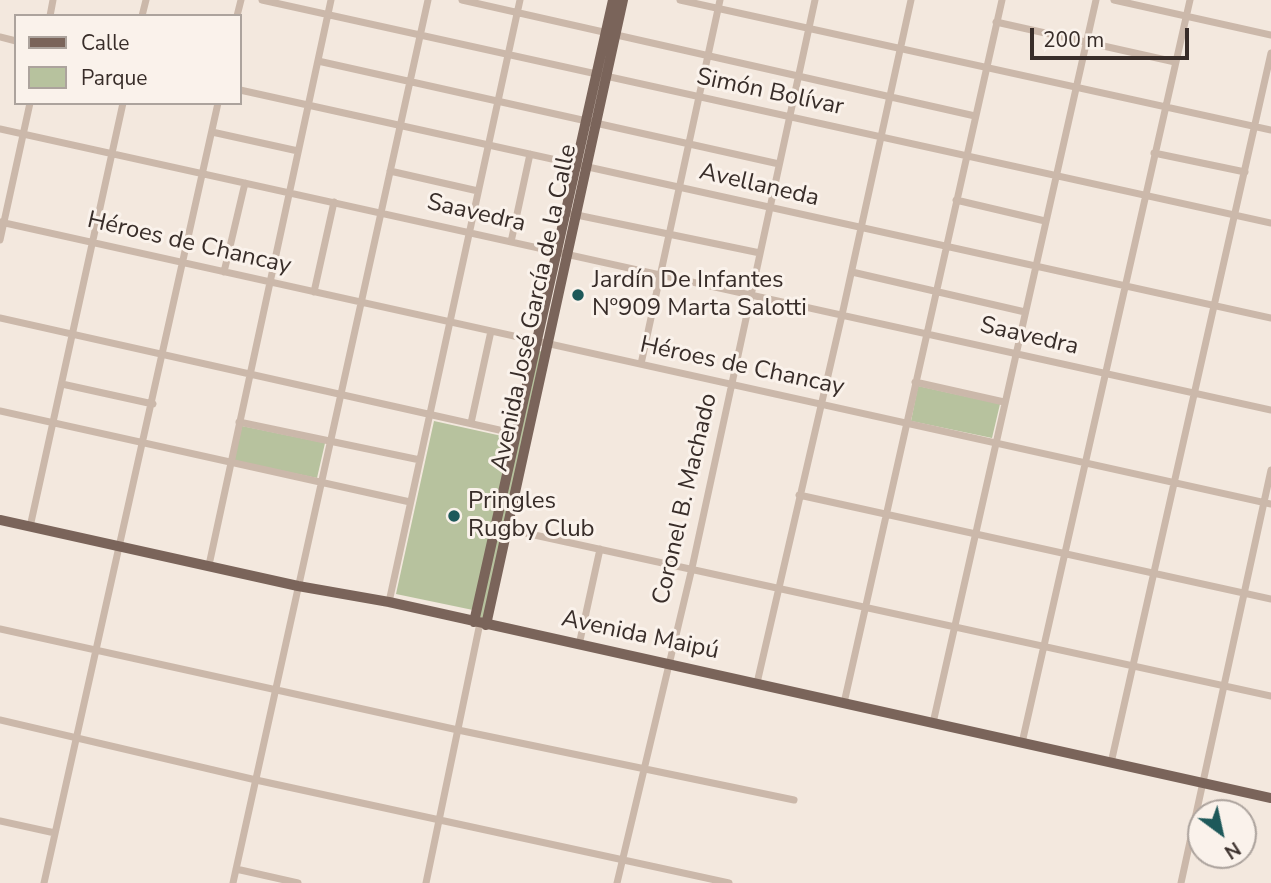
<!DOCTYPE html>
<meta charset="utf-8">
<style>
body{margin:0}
#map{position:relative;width:1271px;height:883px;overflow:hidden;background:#f3e8de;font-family:"Nunito Sans",sans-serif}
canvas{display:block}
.legend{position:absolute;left:14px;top:14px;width:228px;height:91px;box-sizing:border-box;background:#faf2eb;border:2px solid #aca39d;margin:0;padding:9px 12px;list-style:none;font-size:21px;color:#382d29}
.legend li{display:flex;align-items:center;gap:14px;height:35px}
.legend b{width:35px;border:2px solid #aca39d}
.north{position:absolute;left:1187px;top:799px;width:70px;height:70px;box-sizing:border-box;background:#faf2eb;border:2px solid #aca39d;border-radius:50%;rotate:147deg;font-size:19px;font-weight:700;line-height:28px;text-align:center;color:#382d29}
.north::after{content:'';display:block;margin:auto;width:24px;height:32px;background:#1e595a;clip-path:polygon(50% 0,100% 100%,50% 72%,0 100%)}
.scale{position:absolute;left:1030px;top:28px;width:159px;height:32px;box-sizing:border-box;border:4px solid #382d29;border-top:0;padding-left:9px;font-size:21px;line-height:24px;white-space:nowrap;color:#382d29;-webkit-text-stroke:5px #faf2eb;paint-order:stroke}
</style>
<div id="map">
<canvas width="1271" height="883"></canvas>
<ul class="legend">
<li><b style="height:9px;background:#7a645a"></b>Calle</li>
<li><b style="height:19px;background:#b7c29e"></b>Parque</li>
</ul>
<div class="north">N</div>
<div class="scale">200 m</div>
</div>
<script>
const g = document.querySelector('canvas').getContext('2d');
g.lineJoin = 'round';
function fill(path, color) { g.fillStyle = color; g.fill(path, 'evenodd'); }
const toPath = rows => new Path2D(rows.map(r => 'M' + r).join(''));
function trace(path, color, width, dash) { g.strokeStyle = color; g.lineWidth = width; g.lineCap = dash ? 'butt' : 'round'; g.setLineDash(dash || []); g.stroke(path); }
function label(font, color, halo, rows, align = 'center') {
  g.font = font + ' "Nunito Sans",sans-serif'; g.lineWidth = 6; g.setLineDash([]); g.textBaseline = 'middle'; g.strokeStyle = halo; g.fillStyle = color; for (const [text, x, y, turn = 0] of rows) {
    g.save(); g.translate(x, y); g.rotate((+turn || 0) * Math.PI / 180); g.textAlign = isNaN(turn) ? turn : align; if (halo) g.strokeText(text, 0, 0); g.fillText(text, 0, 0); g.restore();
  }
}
const green = toPath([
 [539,351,543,352,484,618,479,617],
 [918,386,1000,404,992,438,911,421],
 [434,421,511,438,473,610,396,594],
 [242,426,325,443,317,478,234,461]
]);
const minor = toPath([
 [262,0,1271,223],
 [462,0,975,116],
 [680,0,1271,130],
 [1114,0,1271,35],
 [50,16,53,0],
 [142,16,146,0],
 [237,16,241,0],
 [996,22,1175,62],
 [0,37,16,41],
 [318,61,779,164],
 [240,90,1271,318],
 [0,129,1271,410],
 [212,132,298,151],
 [1154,153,1245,172],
 [390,171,478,191],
 [956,200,1045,221],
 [572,214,760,253],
 [0,222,1271,504],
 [0,240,30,103],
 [511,242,530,154],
 [224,272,245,183],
 [852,272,1025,312],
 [314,292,334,202],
 [0,318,517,434],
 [641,364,720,0],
 [915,382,1004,402],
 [62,384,153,404],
 [0,411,410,502],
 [239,422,420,460],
 [471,423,491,331],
 [799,495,1271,599],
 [30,527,123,103],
 [507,529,1271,696],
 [209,565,331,0],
 [389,602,520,0],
 [0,629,458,730,794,800],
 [579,645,600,549],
 [757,683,842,315,911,0],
 [844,703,1002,0],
 [0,720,256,780,729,883],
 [933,723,1096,0],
 [1022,743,1190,0],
 [1111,763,1271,53],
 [0,821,55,833],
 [236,869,298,883],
 [44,883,218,103],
 [233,883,428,0],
 [426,883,480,623],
 [617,883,692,568,815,0],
 [1181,883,1271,470]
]);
const major = toPath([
 [0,520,298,586,389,602,1271,798],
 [474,622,613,0],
 [486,625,623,0]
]);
const markers = [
 [578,295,7,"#1e595a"],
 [454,516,7,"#1e595a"]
];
const streetNames = [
 ["Simón Bolívar",770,93,12],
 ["Avellaneda",759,186,13],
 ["Saavedra",476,214,13],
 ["Héroes de Chancay",189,244,13],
 ["Avenida José García de la Calle",535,308,-78],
 ["Saavedra",1029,337,13],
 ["Héroes de Chancay",742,367,12],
 ["Coronel B. Machado",686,499,-77],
 ["Avenida Maipú",640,636,12]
];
const poiNames = [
 ["Jardín De Infantes",592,281],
 ["Nº909 Marta Salotti",592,309],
 ["Pringles",468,502],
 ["Rugby Club",468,530]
];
fill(green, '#b7c29e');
trace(minor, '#cbb8aa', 7);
trace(major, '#7a645a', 10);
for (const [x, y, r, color] of markers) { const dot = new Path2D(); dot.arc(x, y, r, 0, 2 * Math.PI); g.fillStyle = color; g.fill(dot); trace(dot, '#faf2eb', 2.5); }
label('24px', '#382d29', '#faf2eb', streetNames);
label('24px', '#382d29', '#faf2eb', poiNames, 'left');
</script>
